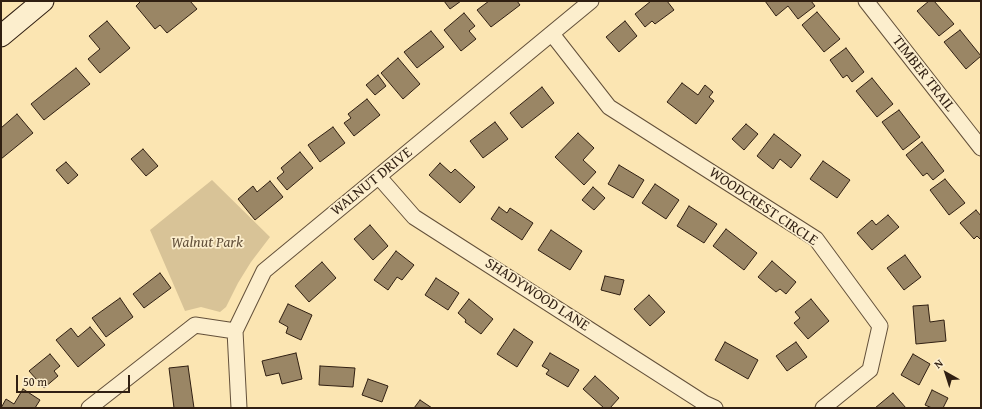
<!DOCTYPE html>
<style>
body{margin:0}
#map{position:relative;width:982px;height:409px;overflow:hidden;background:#fbe5b2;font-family:"Gentium Book Plus",serif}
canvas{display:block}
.frame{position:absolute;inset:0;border:2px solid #301f12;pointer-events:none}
.north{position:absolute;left:926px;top:353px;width:40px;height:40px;-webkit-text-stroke:3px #fceecd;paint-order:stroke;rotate:321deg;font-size:11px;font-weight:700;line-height:16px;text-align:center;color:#301f12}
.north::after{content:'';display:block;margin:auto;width:14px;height:18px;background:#301f12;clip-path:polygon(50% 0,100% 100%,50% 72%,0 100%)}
.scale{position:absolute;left:16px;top:375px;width:114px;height:18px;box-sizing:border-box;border:2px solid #301f12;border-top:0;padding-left:5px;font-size:12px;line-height:14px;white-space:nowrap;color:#301f12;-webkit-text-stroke:3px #fceecd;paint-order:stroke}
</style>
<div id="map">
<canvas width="982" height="409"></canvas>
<div class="frame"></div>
<div class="north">N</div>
<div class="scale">50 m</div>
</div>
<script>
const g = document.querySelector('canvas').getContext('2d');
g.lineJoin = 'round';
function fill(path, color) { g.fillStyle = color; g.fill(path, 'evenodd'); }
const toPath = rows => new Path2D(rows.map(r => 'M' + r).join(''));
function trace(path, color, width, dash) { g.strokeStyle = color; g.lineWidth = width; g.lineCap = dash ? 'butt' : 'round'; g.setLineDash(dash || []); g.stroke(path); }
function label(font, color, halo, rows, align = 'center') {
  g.font = font + ' "Gentium Book Plus",serif'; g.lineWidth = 3.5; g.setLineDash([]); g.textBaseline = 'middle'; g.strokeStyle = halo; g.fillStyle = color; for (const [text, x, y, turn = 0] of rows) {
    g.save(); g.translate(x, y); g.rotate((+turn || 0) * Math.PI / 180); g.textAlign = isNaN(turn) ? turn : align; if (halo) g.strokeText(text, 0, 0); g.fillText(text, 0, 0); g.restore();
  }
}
const green = toPath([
 [212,180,270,237,251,262,238,283,226,307,220,312,201,307,185,311,150,230]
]);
const building = toPath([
 [141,1,190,1,197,9,167,33,160,25,155,29,136,6,141,1],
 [444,1,461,1,450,9,444,1],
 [489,1,517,1,520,5,491,27,477,10,489,1],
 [651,1,667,1,674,10,655,24,652,21,645,27,635,14,651,1],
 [765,1,811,1,815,6,798,19,788,6,776,16,765,1],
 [929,1,934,1,954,24,939,36,917,11,929,1],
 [817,12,840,39,824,52,802,25,817,12],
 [464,13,475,26,469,31,476,39,461,51,444,30,464,13],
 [107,21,130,48,100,73,88,59,100,49,89,36,107,21],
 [625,21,637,36,619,52,606,37,625,21],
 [960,30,981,56,966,69,944,42,960,30],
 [431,31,444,47,417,68,404,52,431,31],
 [846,48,864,72,852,82,847,75,843,78,830,60,846,48],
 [398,58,420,84,403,99,381,73,398,58],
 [76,68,90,84,44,120,31,104,76,68],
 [378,75,386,86,375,95,366,85,378,75],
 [872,78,893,104,877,117,856,91,872,78],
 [682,83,698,95,705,85,713,92,709,97,714,101,696,124,667,102,682,83],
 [542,87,554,103,522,128,510,113,542,87],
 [367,99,380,115,354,136,344,123,351,118,348,114,367,99],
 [899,110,920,137,903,150,882,122,899,110],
 [17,114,33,133,1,159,1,128,17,114],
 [495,122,508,139,483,158,470,141,495,122],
 [746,124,758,134,744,150,732,139,746,124],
 [333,127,345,143,320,162,308,145,333,127],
 [578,133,594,148,583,160,596,172,584,185,555,157,578,133],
 [774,134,801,155,791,168,780,159,773,169,757,156,774,134],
 [922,142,944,171,933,180,927,173,923,176,906,155,922,142],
 [143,149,158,166,146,176,131,159,143,149],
 [300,152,313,168,287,190,277,178,284,172,281,168,300,152],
 [823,161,850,180,837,198,810,179,823,161],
 [66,162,78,175,68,184,56,170,66,162],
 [440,163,451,173,455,169,475,187,460,203,429,175,440,163],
 [619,165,644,180,633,198,608,184,619,165],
 [945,179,965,203,949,215,930,190,945,179],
 [270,181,283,197,255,220,238,199,253,186,257,192,270,181],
 [655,184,679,200,666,219,642,203,655,184],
 [593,187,605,198,594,210,582,200,593,187],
 [689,206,717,224,704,243,677,226,689,206],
 [499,207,507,213,510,208,533,223,522,240,491,219,499,207],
 [976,210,981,216,981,240,977,236,974,239,960,223,976,210],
 [888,215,899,227,872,250,857,233,872,220,876,225,888,215],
 [370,225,388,246,373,260,354,239,370,225],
 [726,229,757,253,744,270,713,246,726,229],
 [551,230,582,251,570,270,538,250,551,230],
 [396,251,414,265,402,280,397,277,388,290,374,280,396,251],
 [905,255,921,277,904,290,887,268,905,255],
 [772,261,796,282,786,294,780,289,776,292,758,277,772,261],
 [322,262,336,278,309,302,295,286,322,262],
 [160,273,171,288,144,308,133,294,160,273],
 [605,276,624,280,620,295,601,290,605,276],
 [436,278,459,293,448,310,425,295,436,278],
 [649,295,665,312,650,326,634,309,649,295],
 [120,298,133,317,106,337,92,318,120,298],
 [469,299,493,319,481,334,465,322,466,320,458,313,469,299],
 [811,299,829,321,808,339,794,323,800,318,795,312,811,299],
 [288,304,312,315,301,340,286,333,288,327,279,322,288,304],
 [928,305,930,322,944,320,946,341,916,344,913,306,928,305],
 [90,327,105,345,78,367,56,340,71,328,78,337,90,327],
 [514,329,533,342,517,367,497,354,514,329],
 [725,342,758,360,748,379,715,360,725,342],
 [796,342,807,357,787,371,776,356,796,342],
 [296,353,302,379,282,384,279,373,266,376,262,361,296,353],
 [550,353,579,370,568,387,546,374,549,370,542,366,550,353],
 [50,354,60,366,54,371,58,376,44,388,29,371,50,354],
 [913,354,930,364,919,385,901,375,913,354],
 [188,366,194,408,174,408,169,368,188,366],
 [320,366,355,368,353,387,319,385,320,366],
 [595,376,619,398,610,408,604,408,583,389,595,376],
 [368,379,388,386,382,402,362,395,368,379],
 [23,389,40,400,35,408,1,408,6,399,14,404,23,389],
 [932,390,948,398,943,408,932,408,925,405,932,390],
 [893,393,906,408,875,408,893,393],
 [420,400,432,408,414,408,420,400]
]);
const street = toPath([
 [866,1,981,148],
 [552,34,609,107,816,239,880,326,870,370,823,408],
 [379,177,414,217,704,403,715,408],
 [89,408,195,325,235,331],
 [239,408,235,331,264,271,591,1]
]);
const secondary = toPath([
 [1,36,43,1]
]);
const streetNames = [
 ["TIMBER TRAIL",923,74,52],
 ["WALNUT DRIVE",372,182,-39],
 ["WOODCREST CIRCLE",763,207,34],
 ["SHADYWOOD LANE",537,295,33]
];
const parkNames = [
 ["Walnut Park",207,243]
];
fill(green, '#d8c397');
fill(building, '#9a8665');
trace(building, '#301f12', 1);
trace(street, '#63503a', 17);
trace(secondary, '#301f12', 23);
trace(street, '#fceecd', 15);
trace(secondary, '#fceecd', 21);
label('15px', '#301f12', '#fceecd', streetNames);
label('italic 15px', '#62503a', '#fceecd', parkNames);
</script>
